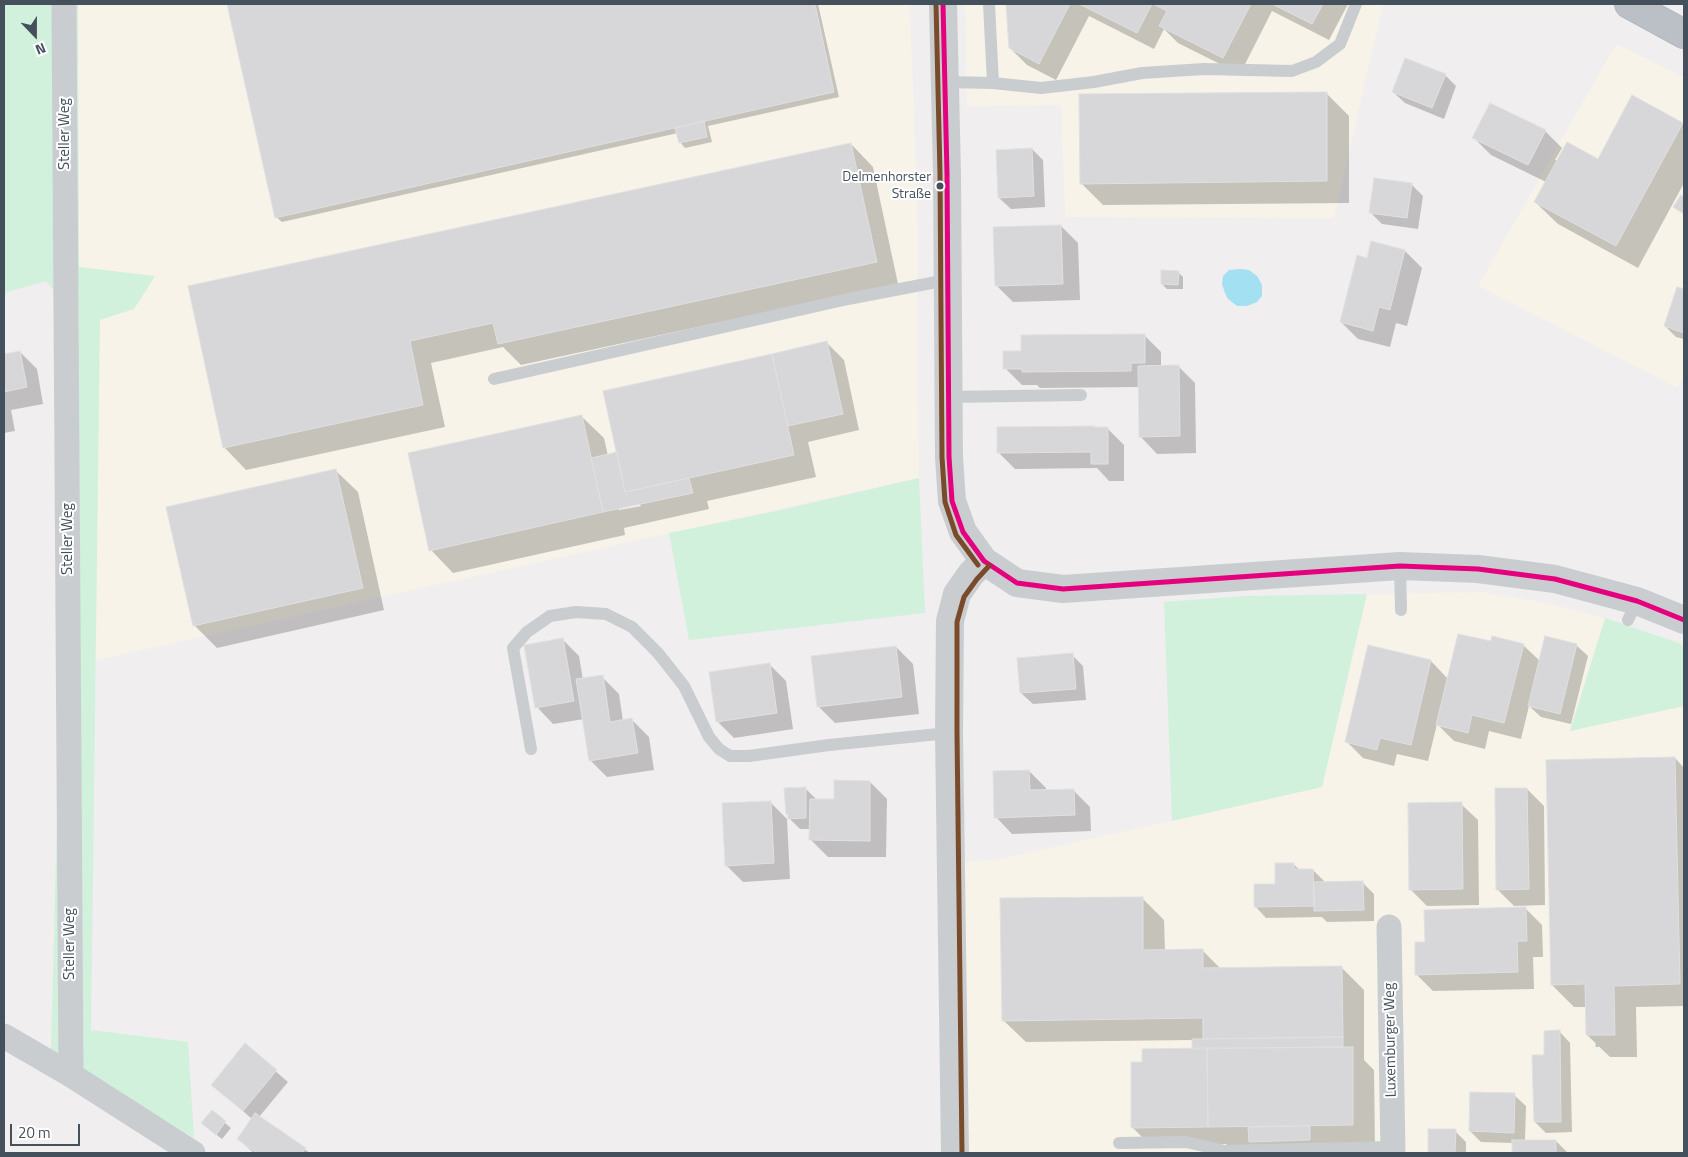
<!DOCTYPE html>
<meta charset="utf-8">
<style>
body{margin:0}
#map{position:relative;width:1688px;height:1157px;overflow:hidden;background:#f0eeee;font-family:"Titillium Web",sans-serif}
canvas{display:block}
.frame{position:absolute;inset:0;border:5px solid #44515d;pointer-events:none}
.north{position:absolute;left:10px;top:10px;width:50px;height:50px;-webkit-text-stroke:4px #fff;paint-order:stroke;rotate:158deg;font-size:14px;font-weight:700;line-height:20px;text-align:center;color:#44515d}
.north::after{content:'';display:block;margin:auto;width:18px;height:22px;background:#44515d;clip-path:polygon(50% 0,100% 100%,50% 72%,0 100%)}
.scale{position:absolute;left:10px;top:1124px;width:70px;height:22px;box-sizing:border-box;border:2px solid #44515d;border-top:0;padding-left:6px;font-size:15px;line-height:18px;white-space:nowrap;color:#44515d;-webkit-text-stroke:4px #fff;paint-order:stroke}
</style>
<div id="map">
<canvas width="1688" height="1157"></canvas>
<div class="frame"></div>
<div class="north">N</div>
<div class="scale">20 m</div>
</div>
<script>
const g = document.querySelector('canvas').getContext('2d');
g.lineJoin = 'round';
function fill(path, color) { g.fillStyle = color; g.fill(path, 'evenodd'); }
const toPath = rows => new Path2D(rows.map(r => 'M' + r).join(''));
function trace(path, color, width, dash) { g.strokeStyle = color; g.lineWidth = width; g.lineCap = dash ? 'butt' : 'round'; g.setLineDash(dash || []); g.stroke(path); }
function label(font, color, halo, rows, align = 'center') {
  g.font = font + ' "Titillium Web",sans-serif'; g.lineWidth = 4; g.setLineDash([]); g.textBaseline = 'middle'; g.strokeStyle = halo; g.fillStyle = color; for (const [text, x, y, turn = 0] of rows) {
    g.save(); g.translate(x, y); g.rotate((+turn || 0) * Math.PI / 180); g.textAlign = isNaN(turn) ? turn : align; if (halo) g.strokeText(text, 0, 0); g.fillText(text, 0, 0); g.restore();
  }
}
const commercial = toPath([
 [78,4,910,4,917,197,919,478,79,664],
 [965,4,1383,4,1334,218,1065,217,1061,105,967,106],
 [1616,44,1684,77,1684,377,1678,388,1478,286],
 [1482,592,1547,603,1605,618,1570,731,1684,706,1684,1153,967,1153,963,862,1000,859,1322,787,1367,594]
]);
const green = toPath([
 [4,4,78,4,79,267,155,276,134,309,100,320,91,1030,188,1042,194,1138,51,1053,70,308,46,281,4,293],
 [919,478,925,613,689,640,669,533,772,512],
 [1367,594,1322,787,1172,821,1164,602,1245,596],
 [1605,618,1676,642,1684,646,1684,706,1570,731]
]);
const water = toPath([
 [1240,269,1249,270,1257,276,1262,285,1262,296,1257,302,1247,306,1237,306,1228,299,1225,293,1222,284,1223,276,1229,270]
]);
const shadow = toPath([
 [228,4,818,4,839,97,708,126,712,142,685,148,680,142,678,133,282,222,276,217],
 [1007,4,1348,4,1329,40,1272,11,1240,74,1178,43,1164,29,1154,49,1089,16,1056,80,1027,65,1010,48],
 [1445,75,1456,86,1444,119,1405,103,1393,92],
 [1326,93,1349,116,1349,203,1103,205,1081,183],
 [1682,124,1684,126,1684,183,1638,268,1558,224,1535,202,1546,182,1491,155,1474,138,1545,131,1562,148,1555,160,1598,161],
 [851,144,873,167,898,284,521,365,503,347,431,363,445,427,246,470,224,447,190,287],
 [1032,149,1043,160,1045,207,1011,209,999,198],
 [1411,184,1423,196,1418,229,1382,224,1371,213],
 [1061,226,1078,243,1080,300,1013,302,996,285],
 [1405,251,1422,268,1407,326,1396,323,1390,347,1358,339,1341,322,1368,259],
 [1178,272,1183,277,1183,289,1167,289,1162,284],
 [1677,289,1684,291,1684,339,1676,337,1665,326],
 [1144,335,1161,352,1161,367,1178,366,1195,383,1196,453,1157,454,1141,437,1139,387,1040,388,1037,385,1022,385,1005,368,1023,352],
 [827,343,844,360,859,430,808,442,816,477,707,501,709,509,624,528,625,535,453,573,431,550,581,416,604,438,608,456,618,453,605,392],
 [639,503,641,506,619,510,619,508],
 [20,352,37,369,43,404,11,410,15,431,4,433,4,355],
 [1093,427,1095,429,1107,428,1124,445,1124,481,1109,481,1097,468,1015,469,998,452],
 [335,470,358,492,384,610,217,648,194,625],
 [562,639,579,656,583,680,602,677,619,694,623,721,632,720,649,737,654,770,607,777,590,760,584,719,553,724,537,707],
 [1492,643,1523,645,1540,661,1576,645,1588,656,1571,724,1541,717,1529,706,1521,739,1489,731,1485,749,1454,741,1437,724,1428,761,1397,754,1394,766,1363,758,1346,741,1369,647,1431,661,1448,679],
 [896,647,913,664,919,714,835,723,818,706],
 [1072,655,1083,666,1086,700,1033,704,1021,693],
 [769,664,786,681,793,729,734,738,717,721],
 [1675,758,1684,768,1684,1006,1636,1007,1637,1057,1610,1057,1587,1035,1587,1007,1574,1007,1552,985],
 [1029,771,1046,788,1046,791,1073,790,1090,807,1091,831,1012,834,996,817],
 [870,782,887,799,886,857,828,857,811,840,811,829,800,829,789,818,787,813,805,788,816,799,835,800],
 [1527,789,1544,806,1545,905,1514,906,1497,889],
 [770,802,787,819,790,879,743,882,726,865],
 [1461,804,1478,820,1479,905,1427,906,1410,889],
 [1293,864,1300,870,1313,870,1324,881,1324,883,1363,883,1374,894,1374,921,1327,922,1322,917,1266,918,1255,906,1276,885],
 [1142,898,1164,920,1165,951,1202,950,1221,969,1342,968,1364,990,1364,1060,1374,1070,1375,1147,1231,1149,1226,1144,1149,1144,1133,1128,1143,1063,1195,1050,1193,1040,1026,1042,1003,1020],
 [1525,908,1542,925,1543,957,1533,957,1534,989,1433,991,1416,974,1426,943],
 [1559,1031,1570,1043,1572,1132,1546,1133,1535,1122,1545,1056],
 [245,1045,288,1082,259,1117,310,1153,254,1153,238,1139,252,1119,213,1085],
 [1514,1095,1526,1106,1525,1141,1556,1141,1568,1153,1513,1153,1513,1143,1481,1142,1470,1131],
 [212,1112,231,1128,222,1139,208,1128],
 [1430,1130,1455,1131,1466,1142,1466,1153,1430,1153]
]);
const building = toPath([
 [227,4,815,4,834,92,275,218,227,4],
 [1006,4,1070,4,1039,64,1009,48,1006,4],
 [1079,4,1152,4,1137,33,1079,4],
 [1153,4,1251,4,1223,58,1159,26,1167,11,1153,4],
 [1272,4,1323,4,1312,24,1272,4],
 [1405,58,1446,74,1432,108,1392,92,1405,58],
 [1327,92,1327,181,1080,184,1079,94,1327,92],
 [1632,95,1683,123,1616,246,1534,202,1567,142,1598,159,1632,95],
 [1490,103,1546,130,1528,165,1472,138,1490,103],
 [704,121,707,137,679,143,675,128,704,121],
 [851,143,877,262,498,344,493,323,410,341,423,405,223,448,188,286,851,143],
 [1032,148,1034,196,998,198,996,150,1032,148],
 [1374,178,1412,183,1407,218,1369,213,1374,178],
 [1681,195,1684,197,1684,214,1673,207,1681,195],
 [1061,225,1063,284,995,286,993,227,1061,225],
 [1371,241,1405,250,1390,310,1379,307,1373,331,1340,322,1357,255,1367,258,1371,241],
 [1161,270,1179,271,1178,285,1161,284,1161,270],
 [1677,287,1684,289,1684,333,1664,326,1677,287],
 [1145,334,1145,363,1131,363,1131,371,1022,372,1022,369,1003,369,1003,351,1021,351,1021,335,1145,334],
 [827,341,843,414,788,426,772,354,827,341],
 [20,351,27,387,4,392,4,354,20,351],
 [772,354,794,455,625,492,603,391,772,354],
 [1179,365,1180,436,1139,437,1138,366,1179,365],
 [582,415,603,512,429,551,408,453,582,415],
 [1094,426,1093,427,1108,427,1108,464,1091,464,1091,452,997,453,997,427,1094,426],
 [617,452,625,492,689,478,693,493,603,512,591,458,617,452],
 [336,469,363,588,193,626,166,507,336,469],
 [1458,634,1491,641,1492,636,1524,644,1504,723,1472,715,1468,733,1436,725,1458,634],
 [1545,636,1577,644,1560,714,1528,706,1545,636],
 [563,638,574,701,535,708,524,645,563,638],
 [1368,645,1431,660,1411,745,1380,738,1377,750,1345,742,1368,645],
 [896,646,902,697,817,707,811,656,896,646],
 [1073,653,1076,689,1020,693,1017,658,1073,653],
 [770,663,777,713,716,722,709,672,770,663],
 [603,675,610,722,632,718,638,753,589,761,576,679,603,675],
 [1675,757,1680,984,1614,986,1615,1035,1586,1035,1585,984,1551,985,1546,760,1675,757],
 [1029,770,1030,790,1074,789,1075,815,994,818,993,771,1029,770],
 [834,780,870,781,870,841,809,840,810,799,834,799,834,780],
 [806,787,806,818,788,819,788,814,786,814,784,788,806,787],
 [1495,788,1527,788,1529,889,1496,890,1495,788],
 [771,801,774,863,725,866,722,803,771,801],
 [1462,802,1463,889,1409,890,1408,803,1462,802],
 [1275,863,1294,863,1294,869,1313,869,1314,906,1254,907,1254,884,1275,884,1275,863],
 [1363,881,1364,910,1314,911,1314,882,1363,881],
 [1143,897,1143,950,1203,949,1203,968,1342,966,1343,1037,1203,1039,1203,1018,1002,1021,1000,898,1143,897],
 [1526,907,1527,941,1517,941,1518,972,1415,975,1415,942,1425,942,1424,910,1526,907],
 [1560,1030,1561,1122,1534,1122,1532,1055,1544,1055,1544,1031,1560,1030],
 [1343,1037,1343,1047,1192,1049,1192,1039,1343,1037],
 [245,1043,277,1070,243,1111,211,1085,245,1043],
 [1353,1047,1353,1125,1208,1127,1207,1048,1353,1047],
 [1207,1048,1208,1127,1131,1128,1131,1062,1142,1062,1142,1049,1207,1048],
 [1470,1092,1515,1093,1514,1133,1469,1131,1470,1092],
 [212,1110,226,1121,216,1135,201,1123,212,1110],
 [255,1113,306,1148,302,1153,257,1153,237,1139,255,1113],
 [1310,1126,1310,1140,1249,1142,1248,1127,1310,1126],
 [1428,1129,1456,1129,1455,1153,1428,1153,1428,1129],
 [1512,1140,1556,1140,1556,1153,1512,1153,1512,1140]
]);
const path = toPath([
 [1597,1047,1598,1035]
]);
const service = toPath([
 [945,82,993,83,989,4],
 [993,83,1041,88,1094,82,1142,73,1204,69,1292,71,1316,62,1340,44,1356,4],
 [494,379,848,299,947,280],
 [949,397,1081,395],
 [1400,566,1401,610],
 [1628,620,1637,601],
 [531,749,513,648,527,632,550,616,576,612,606,614,632,627,658,653,684,686,709,737,719,749,730,756,749,756,829,745,949,733],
 [1119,1143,1186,1142,1225,1151,1392,1147]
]);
const minor = toPath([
 [64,4,71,1075],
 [1389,927,1393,1153],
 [4,1036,71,1075,193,1153]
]);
const tertiary = toPath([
 [943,4,947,174,949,457,952,501,963,532,984,561,1017,583,1063,589,1400,566,1478,569,1555,579,1637,601,1684,620],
 [955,1153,949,733,950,621,957,594,971,574,984,561]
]);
const motorway = toPath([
 [1629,4,1684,34]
]);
const bus1 = toPath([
 [943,4,947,174,949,457,952,501,963,532,984,561,1017,583,1063,589,1400,566,1478,569,1555,579,1637,601,1684,620]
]);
const bus2 = toPath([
 [936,4,940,174,942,457,945,502,956,535,978,565],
 [962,1153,957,733,957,622,964,597,977,579,989,566]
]);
const markers = [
 [940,186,4.5,"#44515d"]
];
const busNames = [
 ["Delmenhorster",931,178],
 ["Straße",931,195]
];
const streetNames = [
 ["Steller Weg",65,134,-90],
 ["Steller Weg",68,539,-90],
 ["Steller Weg",70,944,-90],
 ["Luxemburger Weg",1391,1040,-91]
];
fill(commercial, '#f7f3e9');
fill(green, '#d1f1dd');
fill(water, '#a2e0f2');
fill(shadow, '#0003');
fill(building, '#d7d6d9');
trace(building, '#e1e0e1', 1);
trace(motorway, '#b3b8bf', 30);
trace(path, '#b7c4c0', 3, [4, 2.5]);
trace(service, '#cacdd0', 12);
trace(minor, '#cacdd0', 25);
trace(tertiary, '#cacdd0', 28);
trace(motorway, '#bac0c6', 28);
trace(bus1, '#e5007d', 5);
trace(bus2, '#7a4b2a', 5);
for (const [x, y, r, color] of markers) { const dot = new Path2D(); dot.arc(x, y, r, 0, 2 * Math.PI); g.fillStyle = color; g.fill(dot); trace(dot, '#fff', 2); }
label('14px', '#44515d', '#fff', busNames, 'right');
label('15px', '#44515d', '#fff', streetNames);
</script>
